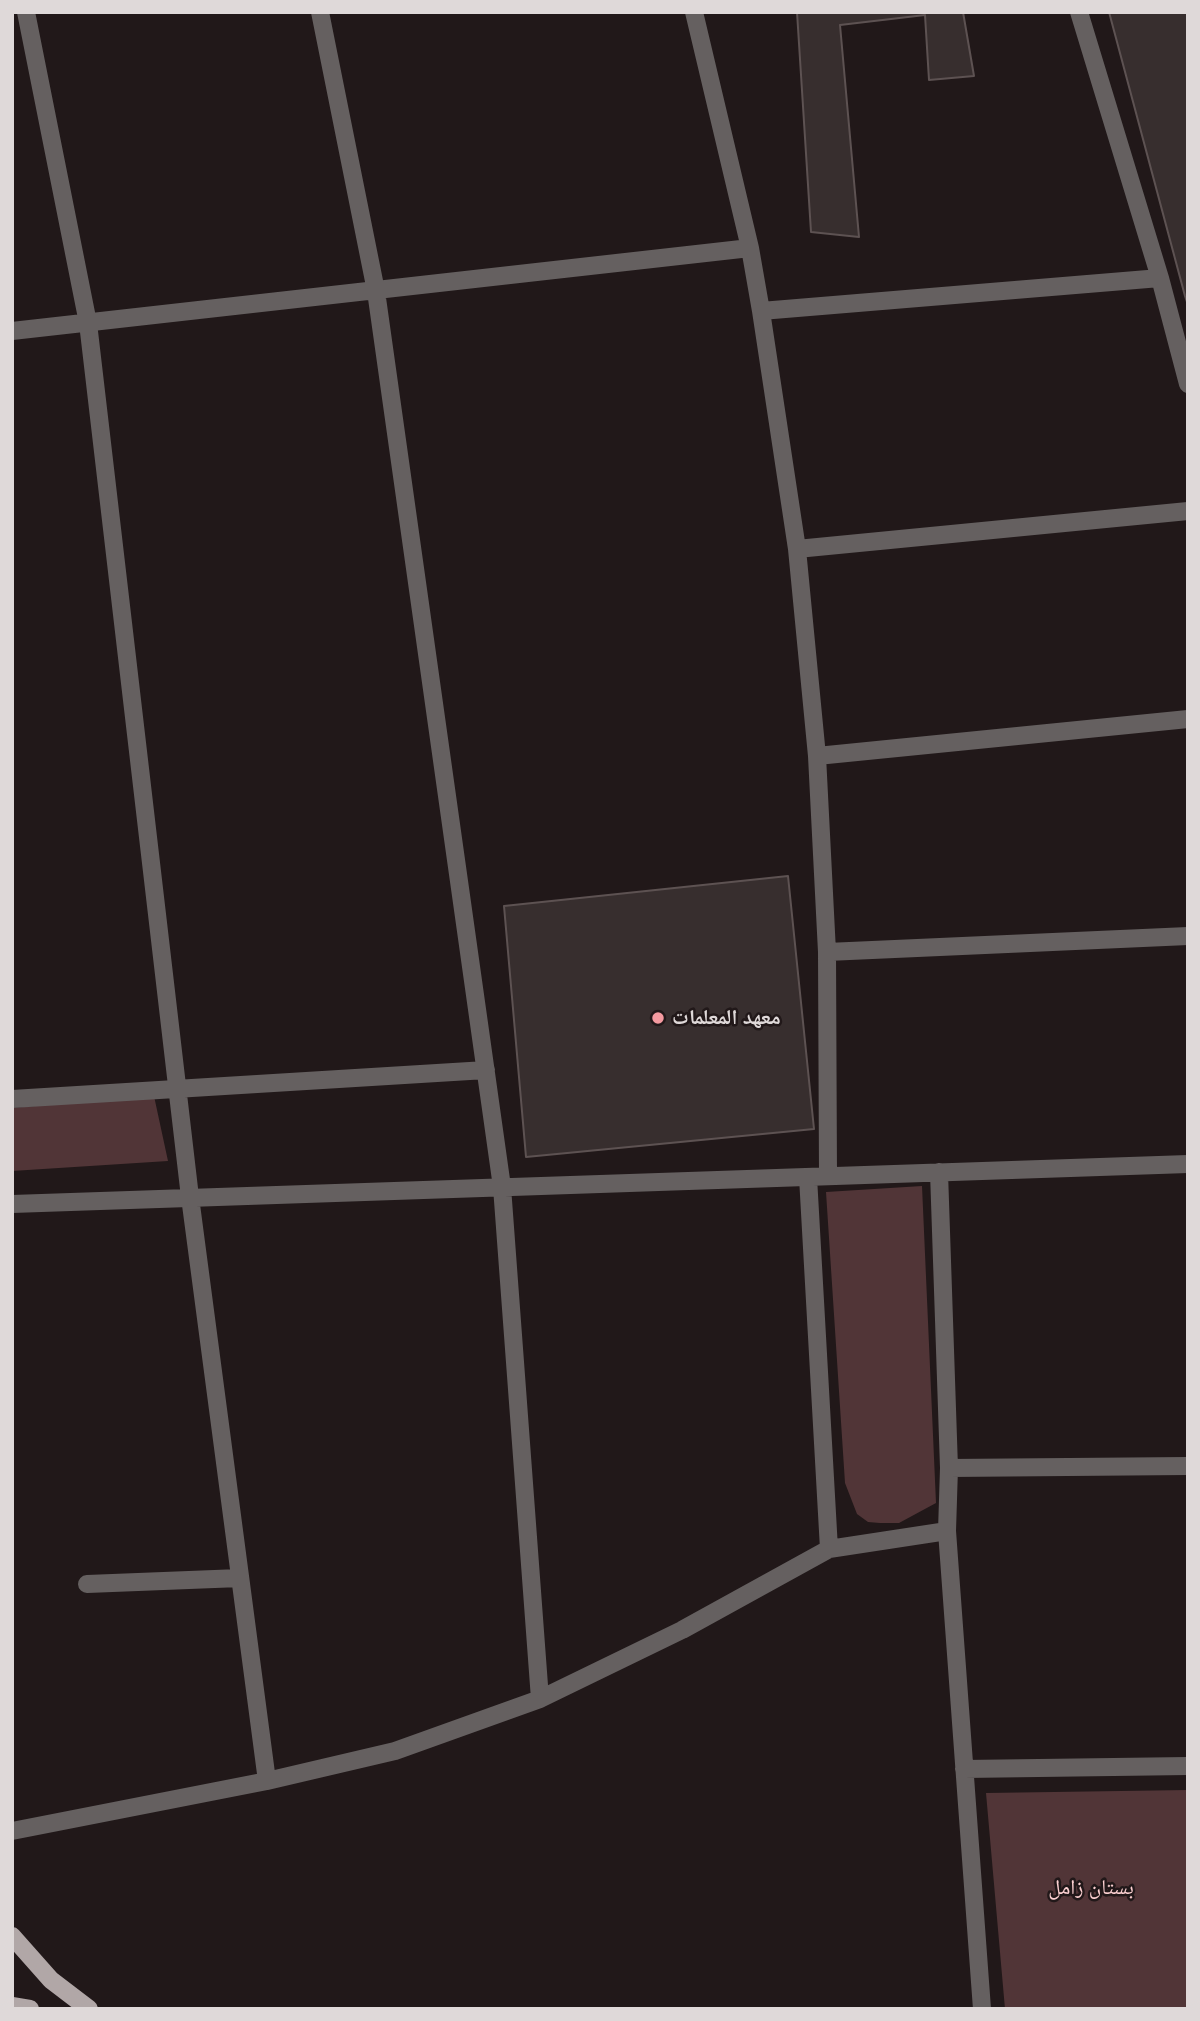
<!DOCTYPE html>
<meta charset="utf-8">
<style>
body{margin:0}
#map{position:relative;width:1200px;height:2021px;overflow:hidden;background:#211819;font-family:"Open Sans",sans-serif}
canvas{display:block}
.frame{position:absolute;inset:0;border:14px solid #dfd9d9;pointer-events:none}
</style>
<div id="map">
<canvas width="1200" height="2021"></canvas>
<div class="frame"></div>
</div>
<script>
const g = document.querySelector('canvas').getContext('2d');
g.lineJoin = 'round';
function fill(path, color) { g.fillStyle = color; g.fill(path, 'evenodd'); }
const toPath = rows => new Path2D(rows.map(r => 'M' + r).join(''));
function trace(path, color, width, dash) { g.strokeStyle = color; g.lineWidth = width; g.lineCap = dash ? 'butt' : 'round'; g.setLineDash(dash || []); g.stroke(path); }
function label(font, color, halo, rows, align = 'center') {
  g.font = font + ' "Open Sans","Noto Naskh Arabic",sans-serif'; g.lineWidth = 5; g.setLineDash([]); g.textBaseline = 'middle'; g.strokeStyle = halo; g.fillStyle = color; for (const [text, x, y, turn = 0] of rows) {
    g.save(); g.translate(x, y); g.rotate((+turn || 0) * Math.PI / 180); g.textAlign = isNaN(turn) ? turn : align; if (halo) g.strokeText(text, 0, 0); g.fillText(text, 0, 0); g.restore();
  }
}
const green = toPath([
 [154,1096,168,1161,12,1171,12,1108],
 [922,1186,936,1503,899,1523,880,1523,868,1522,857,1514,845,1483,826,1192],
 [1188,1790,1188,2009,1005,2009,986,1793]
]);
const building = toPath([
 [797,12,963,12,974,76,929,80,925,15,840,25,859,237,811,232,797,12],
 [1109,12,1188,12,1188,305,1185,296,1109,12],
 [788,876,814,1129,526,1157,504,906,788,876]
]);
const minor = toPath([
 [26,12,88,323,190,1197,267,1781],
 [320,12,376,291,502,1187,540,1699],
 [694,12,750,248,761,311,797,549,817,756,827,952,828,1176],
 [1079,12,1160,278,1188,384],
 [761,311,1160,278],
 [12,331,750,248],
 [797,549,1188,511],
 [817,756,1188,719],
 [827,952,1188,936],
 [12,1099,486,1070],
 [939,1172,949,1468,947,1531,982,2009],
 [808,1177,829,1549],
 [12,1204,1188,1164],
 [949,1468,1188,1466],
 [87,1584,240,1578],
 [964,1769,1188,1766],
 [12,1831,267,1781,395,1751,540,1699,682,1630,829,1549,947,1531]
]);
const major = toPath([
 [12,1936,51,1980,89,2009],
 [12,2006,30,2009]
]);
const markers = [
 [658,1018,7,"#f49aa0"]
];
const poiNames = [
 ["معهد المعلمات",672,1018]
];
const parkNames = [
 ["بستان زامل",1091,1888]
];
fill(green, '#513537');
fill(building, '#372e2e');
trace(building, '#5d5252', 2);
trace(minor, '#656060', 18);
trace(major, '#b1a7a7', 18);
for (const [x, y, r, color] of markers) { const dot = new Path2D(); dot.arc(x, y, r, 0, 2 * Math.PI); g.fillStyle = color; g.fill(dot); trace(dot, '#211819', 2.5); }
label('bold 21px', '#dfd9d9', '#211819', poiNames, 'left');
label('21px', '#fcd0d1', '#211819', parkNames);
</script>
